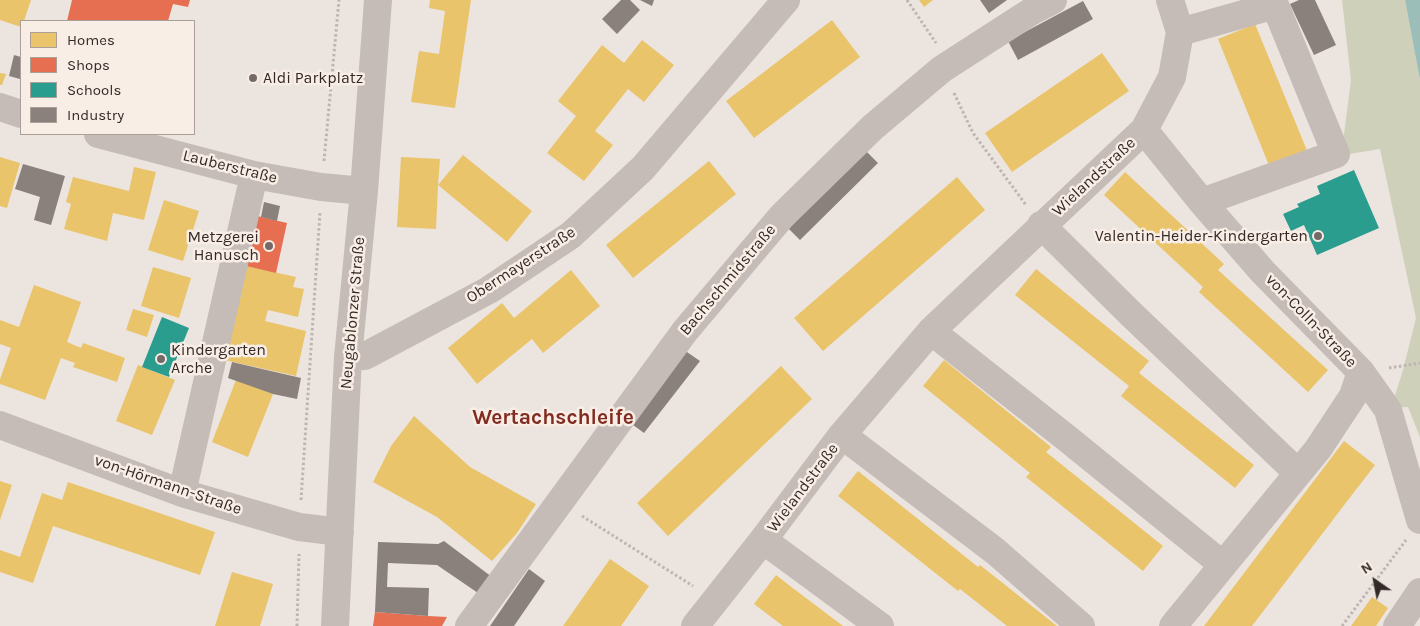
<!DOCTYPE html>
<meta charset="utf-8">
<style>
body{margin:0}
#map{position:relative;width:1420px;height:626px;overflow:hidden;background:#ece4df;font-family:Karla,sans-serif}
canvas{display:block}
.legend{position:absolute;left:20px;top:20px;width:175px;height:115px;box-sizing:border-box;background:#f9eee6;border:1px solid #ab9f9a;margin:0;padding:6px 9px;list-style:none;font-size:15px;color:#352927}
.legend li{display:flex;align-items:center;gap:10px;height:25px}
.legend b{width:25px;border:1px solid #ab9f9a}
.north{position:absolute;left:1350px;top:556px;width:50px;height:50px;-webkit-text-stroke:4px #f9eee6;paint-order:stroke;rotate:327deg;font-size:14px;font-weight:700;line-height:20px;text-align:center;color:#352927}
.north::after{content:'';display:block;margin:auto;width:18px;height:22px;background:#352927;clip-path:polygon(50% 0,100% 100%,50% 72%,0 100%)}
</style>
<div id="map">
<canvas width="1420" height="626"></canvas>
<ul class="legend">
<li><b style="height:14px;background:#e9c46a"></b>Homes</li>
<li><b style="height:14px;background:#e76f51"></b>Shops</li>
<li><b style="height:14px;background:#2a9d8f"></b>Schools</li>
<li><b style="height:14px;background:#8a817c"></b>Industry</li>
</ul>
<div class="north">N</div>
</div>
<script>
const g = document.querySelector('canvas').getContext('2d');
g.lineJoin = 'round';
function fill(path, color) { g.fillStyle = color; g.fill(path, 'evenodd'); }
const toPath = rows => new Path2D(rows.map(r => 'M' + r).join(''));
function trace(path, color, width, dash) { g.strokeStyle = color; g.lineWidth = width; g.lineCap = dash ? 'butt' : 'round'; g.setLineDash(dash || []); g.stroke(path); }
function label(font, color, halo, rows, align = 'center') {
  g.font = font + ' Karla,sans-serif'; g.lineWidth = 5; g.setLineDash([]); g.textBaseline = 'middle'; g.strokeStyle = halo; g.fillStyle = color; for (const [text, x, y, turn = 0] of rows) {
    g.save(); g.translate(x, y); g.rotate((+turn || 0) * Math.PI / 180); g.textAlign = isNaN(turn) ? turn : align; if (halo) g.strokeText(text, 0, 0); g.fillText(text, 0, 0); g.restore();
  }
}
const green = toPath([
 [1342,0,1405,0,1420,80,1420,437,1408,407,1391,408,1403,370,1416,318,1380,149,1343,155,1342,150,1351,80]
]);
const water = toPath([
 [1405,0,1420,0,1420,80]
]);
const homes = toPath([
 [0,0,31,0,24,21,21,21,21,27,0,20],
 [430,0,471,0,455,108,411,102,419,51,439,54,445,11,429,8],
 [919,0,933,0,924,7],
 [832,20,860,57,754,138,726,101],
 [1255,24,1308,153,1270,168,1218,39],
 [642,40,674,65,644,102,628,89,595,131,613,145,584,181,547,153,576,116,558,101,602,45,624,63],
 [1102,53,1129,91,1012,172,985,133],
 [0,73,6,74,2,85,0,85],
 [463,155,532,211,507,242,438,185,436,229,397,227,401,157,440,159,438,185],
 [0,157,20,163,7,208,0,206],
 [709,161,736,194,633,278,606,245],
 [134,167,156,172,144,220,113,213,107,241,64,229,71,204,66,202,73,177,129,191],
 [1125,172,1224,264,1218,270,1328,370,1308,392,1199,292,1203,287,1104,195],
 [957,177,985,210,823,351,794,318],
 [164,200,199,211,183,261,148,250],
 [242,265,296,277,293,287,304,289,298,317,268,310,265,321,306,331,296,376,220,359],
 [153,267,191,278,179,318,141,306],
 [1036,269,1149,361,1139,373,1254,465,1235,488,1121,396,1129,386,1015,295],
 [571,270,600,306,543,353,532,339,477,384,448,348,502,303,514,318],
 [34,285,81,302,67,342,81,348,83,343,125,358,117,382,73,367,75,363,61,358,45,400,0,384,0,379,11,348,0,344,0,320,19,327],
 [133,309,154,315,147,337,126,330],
 [944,360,1051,447,1046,452,1163,546,1143,571,1026,477,1030,473,923,386],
 [138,365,175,380,152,435,116,421],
 [781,366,812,399,668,536,637,503],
 [236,380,273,394,248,457,212,442],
 [414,416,470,467,536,504,517,533,492,561,437,517,373,482,391,446],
 [1344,441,1375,465,1348,500,1252,626,1204,626],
 [858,471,978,567,980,565,1057,626,1007,626,960,589,958,591,838,496],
 [0,481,12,485,0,520],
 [68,482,215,532,200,575,53,526,33,583,0,572,0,550,20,557,42,493,62,500],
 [610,559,649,586,621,626,563,626],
 [232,572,273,584,260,626,215,626],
 [776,575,794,589,843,626,783,626,754,604],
 [1372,597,1388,608,1376,626,1351,626]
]);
const shops = toPath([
 [72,0,190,0,188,7,173,4,168,21,67,21],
 [253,215,287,223,276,273,242,265],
 [375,612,428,616,447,617,442,626,373,626]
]);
const schools = toPath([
 [1354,170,1379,228,1317,255,1304,225,1291,231,1283,214,1299,207,1297,204,1320,194,1317,186],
 [162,317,189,328,169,377,142,367]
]);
const industry = toPath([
 [621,0,630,0,640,10,617,34,602,19],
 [640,0,654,0,652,6],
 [980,0,1007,0,989,13],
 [1299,0,1315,0,1336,45,1314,55,1290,4],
 [1083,1,1093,19,1018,60,1008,41],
 [14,55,21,57,20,79,9,76],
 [864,149,878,163,800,240,786,226],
 [23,164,65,176,51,225,34,220,40,197,15,189],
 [264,202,280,206,277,221,261,217],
 [684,350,700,361,644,433,629,422],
 [232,362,301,378,297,399,273,394,228,378],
 [444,541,492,577,478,593,437,565,388,563,387,587,429,588,428,616,375,612,378,542,438,544],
 [529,569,545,581,514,626,490,626]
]);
const path = toPath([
 [907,0,936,43],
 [954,93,973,133,1026,205],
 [324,161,339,0],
 [1389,368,1420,363],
 [301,500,320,212],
 [582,516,693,586],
 [297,626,299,554],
 [1342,626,1406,540]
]);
const minor = toPath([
 [1180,32,1275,5,1336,154,1202,202],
 [0,107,21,114],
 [1144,130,1202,202,1263,272,1361,372,1388,410,1420,520],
 [98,134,254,175,321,187,364,191],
 [1041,225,1132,315,1298,473],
 [931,331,1069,440,1223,565],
 [348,357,365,356,489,290,571,235,643,168,786,0],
 [0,425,182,493,299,527,340,532],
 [842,435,995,551,1081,626],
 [182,493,254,175],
 [763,540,880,626],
 [335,626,348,357,364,191,378,0],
 [469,626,685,331,782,216,873,127,942,69,1032,11,1053,0],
 [695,626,763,540,842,435,931,331,1144,130,1172,77,1180,32,1170,0],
 [1173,626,1318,449,1353,396,1361,372],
 [1397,626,1420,592]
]);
const markers = [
 [253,78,5,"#756a67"],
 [1318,236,5,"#756a67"],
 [269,246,5,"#756a67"],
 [161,359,5,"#756a67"]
];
const poiNames = [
 ["Aldi Parkplatz",263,78],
 ["Valentin-Heider-Kindergarten",1308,236,"right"],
 ["Metzgerei",259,237,"right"],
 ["Hanusch",259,255,"right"],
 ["Kindergarten",171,350],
 ["Arche",171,368]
];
const streetNames = [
 ["Lauberstraße",230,167,14],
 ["Wielandstraße",1094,177,-43],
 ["Obermayerstraße",521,265,-33],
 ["Bachschmidstraße",728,280,-50],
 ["Neugablonzer Straße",353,313,-85],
 ["von-Colln-Straße",1311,321,46],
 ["von-Hörmann-Straße",168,485,19],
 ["Wielandstraße",803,488,-53]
];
const districtNames = [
 ["Wertachschleife",553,418]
];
fill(green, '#cfd0b9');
fill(water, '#9cbeb9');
fill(homes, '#e9c46a');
fill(shops, '#e76f51');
fill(schools, '#2a9d8f');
fill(industry, '#8a817c');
trace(path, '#bdb5b1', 3, [2.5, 2.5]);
trace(minor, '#c5bcb8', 28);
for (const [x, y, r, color] of markers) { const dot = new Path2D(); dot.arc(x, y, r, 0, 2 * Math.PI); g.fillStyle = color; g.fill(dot); trace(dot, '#f9eee6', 2); }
label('16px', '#352927', '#f9eee6', poiNames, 'left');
label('16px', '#352927', '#f9eee6', streetNames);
label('bold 21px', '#822c21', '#f9eee6', districtNames);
</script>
